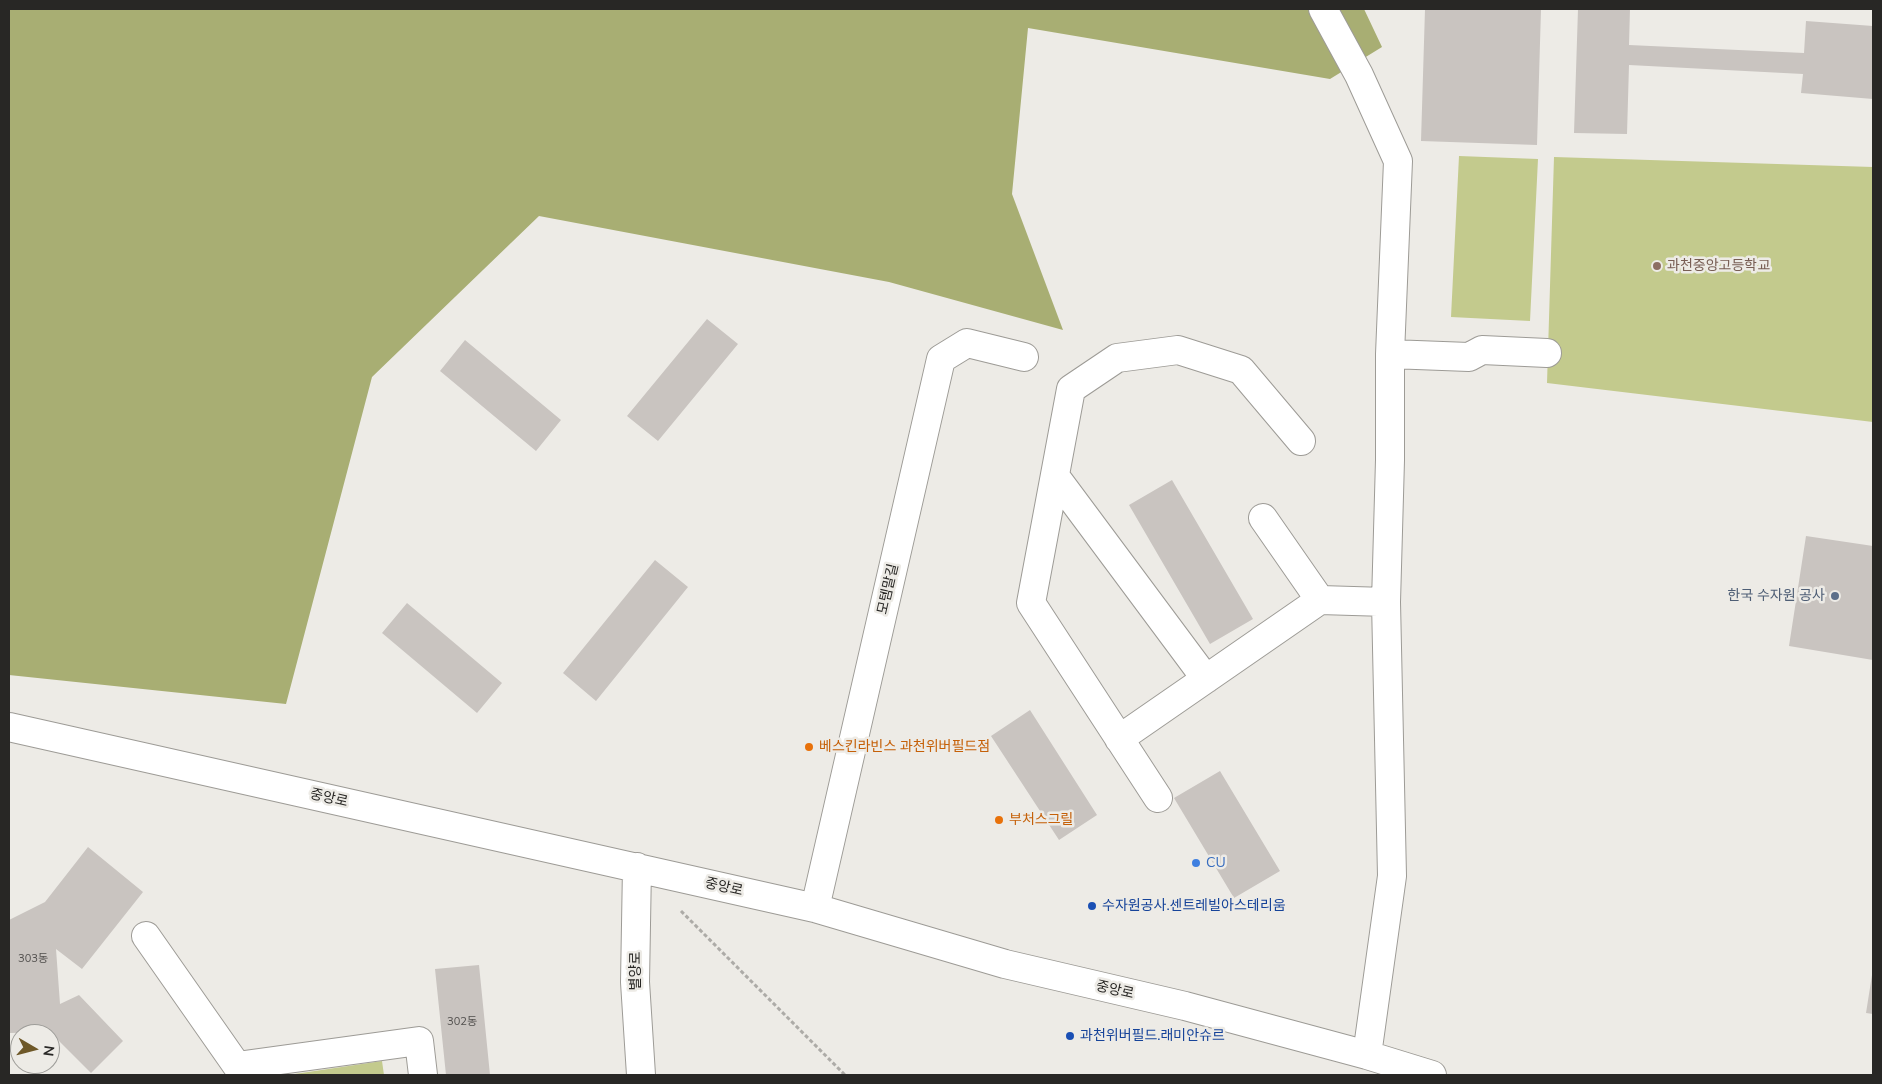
<!DOCTYPE html>
<meta charset="utf-8">
<style>
body{margin:0}
#map{position:relative;width:1882px;height:1084px;overflow:hidden;background:#edebe6;font-family:Mulish,sans-serif}
canvas{display:block}
.frame{position:absolute;inset:0;border:10px solid #282725;pointer-events:none}
.north{position:absolute;left:10px;top:1024px;width:50px;height:50px;box-sizing:border-box;background:#edebe6;border:1px solid #9e9d99;border-radius:50%;rotate:98deg;font-size:14px;font-weight:700;line-height:20px;text-align:center;color:#282725}
.north::after{content:'';display:block;margin:auto;width:18px;height:22px;background:#6e5828;clip-path:polygon(50% 0,100% 100%,50% 72%,0 100%)}
</style>
<div id="map">
<canvas width="1882" height="1084"></canvas>
<div class="frame"></div>
<div class="north">N</div>
</div>
<script>
const g = document.querySelector('canvas').getContext('2d');
g.lineJoin = 'round';
function fill(path, color) { g.fillStyle = color; g.fill(path, 'evenodd'); }
const toPath = rows => new Path2D(rows.map(r => 'M' + r).join(''));
function trace(path, color, width, dash) { g.strokeStyle = color; g.lineWidth = width; g.lineCap = dash ? 'butt' : 'round'; g.setLineDash(dash || []); g.stroke(path); }
function label(font, color, halo, rows, align = 'center') {
  g.font = font + ' Mulish,"Noto Sans KR",sans-serif'; g.lineWidth = 5; g.setLineDash([]); g.textBaseline = 'middle'; g.strokeStyle = halo; g.fillStyle = color; for (const [text, x, y, turn = 0] of rows) {
    g.save(); g.translate(x, y); g.rotate((+turn || 0) * Math.PI / 180); g.textAlign = isNaN(turn) ? turn : align; if (halo) g.strokeText(text, 0, 0); g.fillText(text, 0, 0); g.restore();
  }
}
const green = toPath([
 [1459,156,1538,159,1530,321,1451,317],
 [1554,157,1873,167,1873,422,1547,383],
 [382,1061,384,1075,288,1075]
]);
const forest = toPath([
 [9,9,1364,9,1382,47,1330,79,1028,28,1012,194,1063,330,889,282,539,216,372,377,286,704,9,675]
]);
const building = toPath([
 [1425,9,1541,9,1537,145,1421,141],
 [1578,9,1630,9,1629,45,1804,53,1806,21,1873,26,1873,99,1801,93,1803,74,1629,65,1627,134,1574,133],
 [707,319,738,344,658,441,627,416],
 [465,340,561,420,536,451,440,371],
 [1172,480,1253,619,1210,644,1129,505],
 [1806,536,1873,546,1873,660,1789,646],
 [655,560,688,587,596,701,563,673],
 [407,603,502,683,477,713,382,633],
 [1030,710,1097,815,1059,840,991,736],
 [1220,771,1280,871,1234,898,1174,798],
 [88,847,143,892,82,969,56,949,60,1004,79,995,123,1041,91,1073,50,1032,10,1033,9,1001,9,920,45,902],
 [479,965,490,1075,446,1075,435,969],
 [1872,975,1873,975,1873,1014,1866,1013]
]);
const path = toPath([
 [681,911,845,1075]
]);
const minor = toPath([
 [1323,9,1359,75,1398,161,1390,354,1390,460,1386,602,1392,876,1367,1055],
 [1390,354,1469,357,1482,350,1547,353],
 [1055,476,1206,679],
 [1263,518,1320,600],
 [9,727,815,908,1005,964,1185,1006,1367,1055,1432,1075],
 [1119,739,1320,600,1386,602],
 [1158,798,1031,603,1071,389,1117,358,1178,350,1241,370,1301,441],
 [637,867,635,982,641,1075],
 [815,908,941,359,967,343,1024,357],
 [146,936,237,1066,419,1041,423,1075]
]);
const markers = [
 [1657,266,5,"#8d6e63"],
 [1835,596,5,"#5c6f8a"],
 [809,747,5,"#e8710a"],
 [999,820,5,"#e8710a"],
 [1196,863,5,"#3f7fe0"],
 [1092,906,5,"#1a4fb4"],
 [1070,1036,5,"#1a4fb4"]
];
const numberNames = [
 ["303동",33,959],
 ["302동",462,1022]
];
const educationNames = [
 ["과천중앙고등학교",1667,266]
];
const streetNames = [
 ["모템말길",888,589,-77],
 ["중앙로",329,798,13],
 ["중앙로",724,887,13],
 ["별양로",636,971,-90],
 ["중앙로",1115,990,13]
];
const serviceNames = [
 ["한국 수자원 공사",1825,596]
];
const foodNames = [
 ["베스킨라빈스 과천위버필드점",819,747],
 ["부처스그릴",1009,820]
];
const shopNames = [
 ["CU",1206,863]
];
const transitNames = [
 ["수자원공사.센트레빌아스테리움",1102,906],
 ["과천위버필드.래미안슈르",1080,1036]
];
fill(green, '#c3ca8d');
fill(forest, '#a8ae73');
fill(building, '#c9c4c0');
trace(minor, '#9d9b96', 30);
trace(path, '#adaba7', 3, [4, 2.5]);
trace(minor, '#fff', 28);
for (const [x, y, r, color] of markers) { const dot = new Path2D(); dot.arc(x, y, r, 0, 2 * Math.PI); g.fillStyle = color; g.fill(dot); trace(dot, '#edebe6', 2); }
label('11px', '#504e4c', null, numberNames);
label('14px', '#785e54', '#edebe6', educationNames, 'left');
label('14px', '#282725', '#edebe6', streetNames);
label('14px', '#4e5e75', '#edebe6', serviceNames, 'right');
label('14px', '#c56008', '#edebe6', foodNames, 'left');
label('14px', '#366cbe', '#edebe6', shopNames, 'left');
label('14px', '#164399', '#edebe6', transitNames, 'left');
</script>
